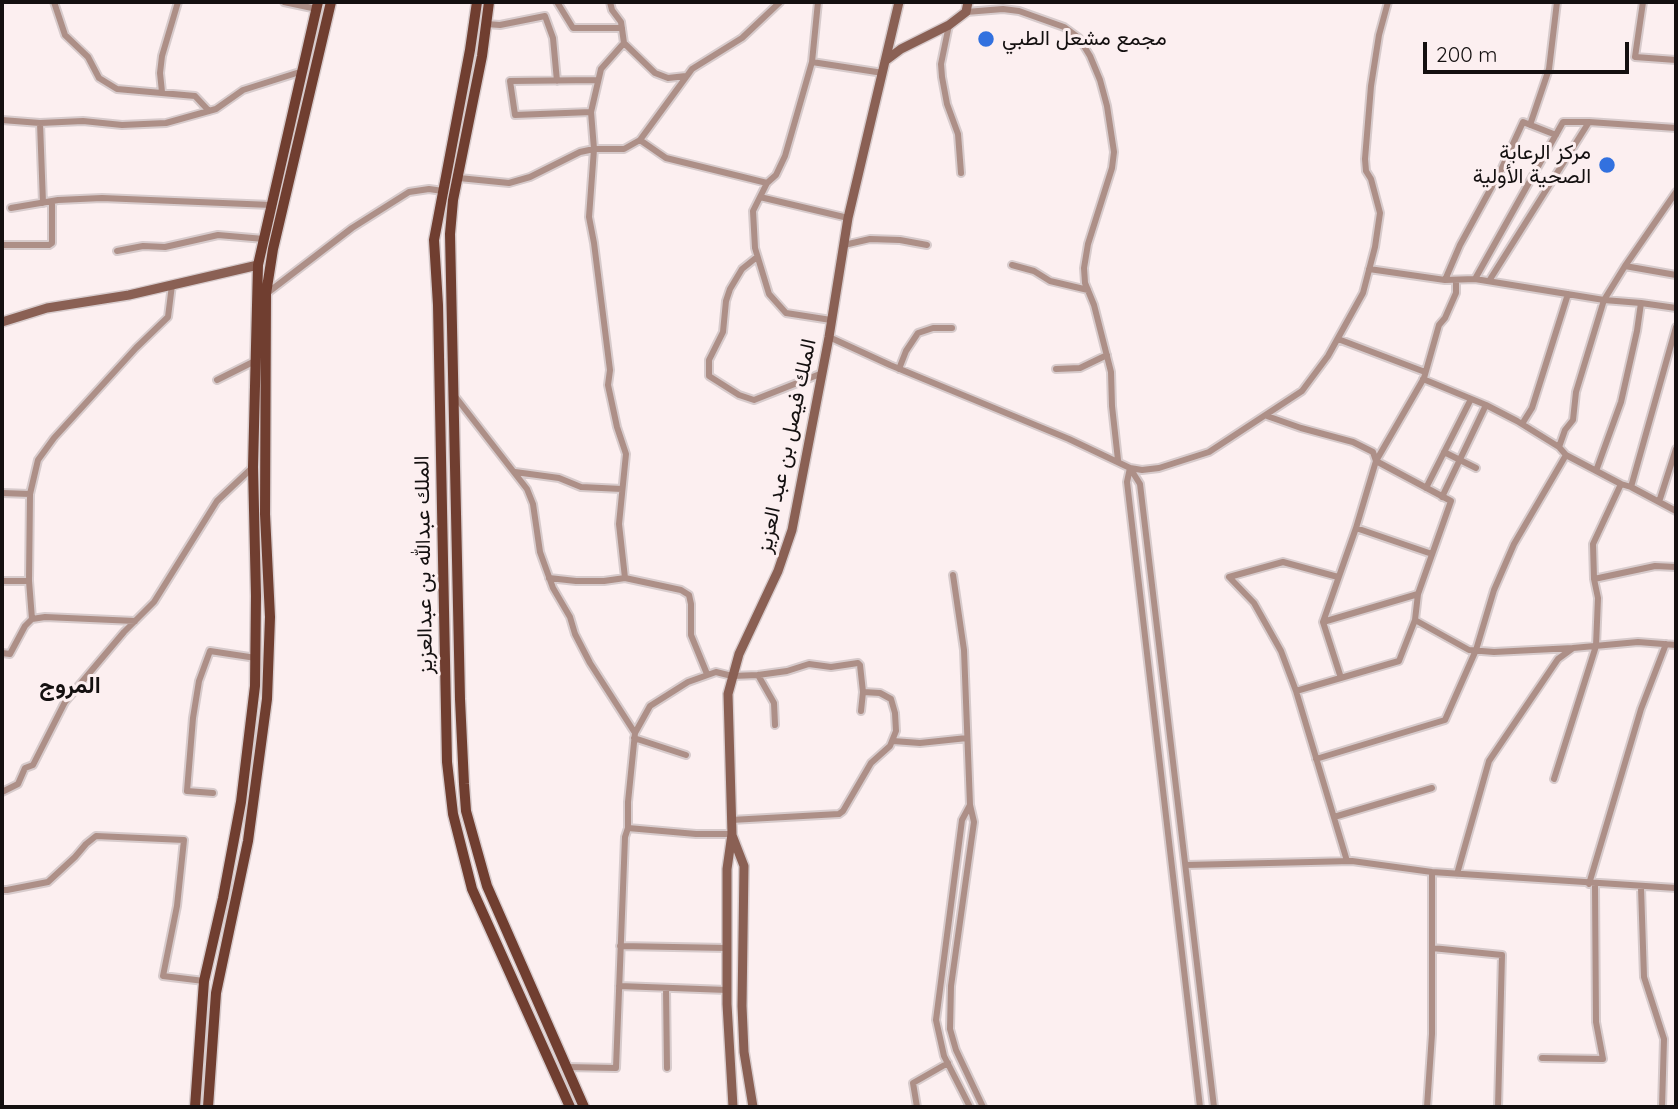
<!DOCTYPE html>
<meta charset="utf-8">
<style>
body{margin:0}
#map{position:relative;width:1678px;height:1109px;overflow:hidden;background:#fceff0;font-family:Quicksand,sans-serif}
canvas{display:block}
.frame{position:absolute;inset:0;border:4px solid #141010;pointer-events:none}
.scale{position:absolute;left:1423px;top:42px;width:206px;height:32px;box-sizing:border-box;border:4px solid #141010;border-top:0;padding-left:9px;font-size:21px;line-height:24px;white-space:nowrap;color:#141010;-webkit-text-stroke:5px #fceff0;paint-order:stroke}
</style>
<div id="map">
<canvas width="1678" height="1109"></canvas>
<div class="frame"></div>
<div class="scale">200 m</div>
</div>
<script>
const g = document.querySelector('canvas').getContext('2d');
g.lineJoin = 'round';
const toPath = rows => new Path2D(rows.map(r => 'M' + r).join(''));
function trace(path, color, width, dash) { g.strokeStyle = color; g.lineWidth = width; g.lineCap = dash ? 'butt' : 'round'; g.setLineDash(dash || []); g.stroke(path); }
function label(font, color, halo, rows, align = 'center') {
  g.font = font + ' Quicksand,Vazirmatn,sans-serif'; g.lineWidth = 6; g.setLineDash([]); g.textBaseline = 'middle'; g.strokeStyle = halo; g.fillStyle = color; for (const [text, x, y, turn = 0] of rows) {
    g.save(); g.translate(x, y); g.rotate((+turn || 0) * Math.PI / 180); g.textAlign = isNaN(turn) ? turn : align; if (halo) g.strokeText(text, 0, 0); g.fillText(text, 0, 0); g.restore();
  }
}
const street = toPath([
 [54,2,65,35,88,57,99,78,117,89,195,96,209,111],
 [284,2,317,9],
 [557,2,573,28,622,28],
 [610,2,612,10,621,22,624,43],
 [818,2,812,62,785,156,776,175,767,183,753,211,755,248,769,294,786,313,831,320],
 [1643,2,1635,57,1676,60],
 [966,12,1003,9,1019,11,1064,27,1079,38,1090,56,1100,80,1107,106,1114,152,1112,168,1088,244,1084,268,1085,283,1094,305,1111,372,1112,406,1118,460],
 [486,24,500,25,545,16,553,38,557,81],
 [949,25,941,64,942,77,947,104,958,134,961,173],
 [812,62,883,73],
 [162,92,160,73,162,56,178,2],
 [591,112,515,115,510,81,597,80],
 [2,120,40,123,83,121,122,125,166,123,216,109,243,90,303,71],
 [40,123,43,203],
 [1530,125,1549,69,1557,2],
 [640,140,666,158,767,183],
 [459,178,509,183,530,177,580,152,594,149,624,149,640,140,692,69,742,38,780,2],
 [760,197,848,218],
 [11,208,58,200,102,198,271,205],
 [2,245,49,245,52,243,52,202],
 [844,245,870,239,900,240,927,245],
 [117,251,143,246,165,247,218,235,264,239],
 [757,257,742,269,730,289,726,301,723,332,709,360,709,376,739,395,754,400,820,374],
 [1012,265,1034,271,1050,281,1088,290],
 [1625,266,1676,192],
 [1369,269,1445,280,1475,279,1604,300,1625,266,1676,275],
 [1475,279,1563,122,1589,122],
 [1445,280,1460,245,1501,170,1523,122,1556,135],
 [1489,281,1589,122,1676,128],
 [266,294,352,228,409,192,429,189,443,191],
 [829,337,890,365,1069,439,1130,468,1142,470,1159,468,1209,452,1302,391,1328,356,1363,293,1375,247,1380,213,1371,179,1366,171,1365,159,1371,86,1379,35,1388,2],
 [1338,339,1425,372],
 [899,369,906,351,918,333,933,328,952,328],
 [1056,369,1080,368,1107,355],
 [1423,379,1486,405,1517,421,1559,447],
 [217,380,255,361],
 [454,395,527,489,533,504,540,552,553,588,570,617,575,634,590,663,635,733,628,802,628,828,696,834,732,834],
 [1267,416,1301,428,1353,442,1373,452,1376,461],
 [1522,424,1532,408,1568,294],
 [1444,452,1476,468],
 [1376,461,1424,378,1439,325,1445,318,1456,293,1456,280],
 [1130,468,1140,484,1214,1107],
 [1130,468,1127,482,1200,1107],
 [1596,471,1621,402,1637,331,1641,303,1676,308],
 [515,472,559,478,581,487,622,489],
 [1621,484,1631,487,1676,327],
 [1631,487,1676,511],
 [1426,488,1471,399],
 [2,493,30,494,38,460,54,438,136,348,168,317,172,285],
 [1442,497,1486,405],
 [1659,502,1676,449],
 [1356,528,1432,554],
 [953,575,964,650,970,805],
 [549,578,576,581,604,581,625,578,681,590,689,595,691,604,691,635,707,674],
 [625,578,619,524,626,454,617,427,608,385,610,370,594,243,589,217,594,149,591,112,601,69,624,43,655,73,668,78,686,76],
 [1594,579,1655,566,1676,567],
 [2,581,29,581,30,494],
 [29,581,32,619],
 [1323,622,1418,594],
 [2,653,10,654,25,626,32,619,45,617,135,621],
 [758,675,774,703,775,725],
 [1341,678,1323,622,1356,528,1376,461,1451,501,1418,594,1415,620],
 [1296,691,1281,651,1254,603,1229,577,1283,562,1338,577],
 [635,733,650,706,688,682,716,672,732,676,758,675,787,671,809,664,831,667,858,663,860,665,863,692,861,711],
 [634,738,686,755],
 [893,741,920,743,967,738],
 [1316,759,1445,720,1476,650,1494,590,1514,544,1566,455],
 [1554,779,1596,646,1598,598,1594,579,1593,544,1621,484,1566,455,1559,447,1565,430,1573,420,1576,392,1604,300,1641,303],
 [2,792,18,784,25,768,33,765,65,702,124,632,154,602,217,501,253,467],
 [213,793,187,791,193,718,199,681,210,651,256,658],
 [1334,817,1432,788],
 [731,820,839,814,843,811,871,763,890,746,896,731,895,713,891,699,880,693,863,692],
 [1347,861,1296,691,1399,661,1415,620,1469,650,1494,652,1573,648],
 [1186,865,1352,861,1432,872,1676,888],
 [1457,874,1489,761,1558,659,1573,648,1638,642,1676,645],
 [1589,884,1641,709,1666,644],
 [1641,888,1644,977,1664,1039,1662,1107],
 [2,890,7,890,48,882,75,857,86,844,96,836,184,840,177,906,163,976,204,981],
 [620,946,727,948],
 [1432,948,1502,955,1498,1107],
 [619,986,727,990],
 [666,988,667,1068],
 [1542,1058,1603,1059,1596,1022,1595,884],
 [566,1067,616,1068,625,837,628,828],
 [917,1107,913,1083,948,1063],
 [970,1107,944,1056,936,1020,962,820,970,805,974,822,951,986,950,1029,956,1050,983,1107],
 [1427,1107,1432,1034,1432,872]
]);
const secondary = toPath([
 [885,61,901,49,949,25,966,12,968,2],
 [2,322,47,308,129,295,258,265],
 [732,835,744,866,742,1006,744,1052,753,1107],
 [733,1107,727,1004,727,869,732,834,728,694,739,654,778,571,792,530,829,337,848,218,899,2]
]);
const primary = toPath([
 [477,2,470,50,434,240,438,305,447,762,453,814,472,889,570,1107],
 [489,2,482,56,453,200,450,234,460,699,464,784,466,811,487,886,584,1107],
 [195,1107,204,981,223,898,241,802,255,686,256,596,253,467,258,265,318,2],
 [208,1107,216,993,248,841,267,699,270,617,265,514,266,294,273,249,331,2]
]);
const markers = [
 [986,39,9,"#3271df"],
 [1607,165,9,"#3271df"]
];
const poiNames = [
 ["مجمع مشعل الطبي",1002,39],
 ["مركز الرعاية",1591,153,"right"],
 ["الصحية الأولية",1591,177,"right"]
];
const streetNames = [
 ["الملك فيصل بن عبد العزيز",787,446,-78],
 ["الملك عبدالله بن عبدالعزيز",424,565,-91]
];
const neighbourhoodNames = [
 ["المروج",70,686]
];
trace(street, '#d7cbcc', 10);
trace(secondary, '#d7cbcc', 12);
trace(primary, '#d7cbcc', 13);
trace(street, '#ad8f87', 6);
trace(secondary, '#8a6054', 9);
trace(primary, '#703e30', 10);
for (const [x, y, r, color] of markers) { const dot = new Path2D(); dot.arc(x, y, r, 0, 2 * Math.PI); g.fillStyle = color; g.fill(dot); trace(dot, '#fceff0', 2.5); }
label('21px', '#141010', '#fceff0', poiNames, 'left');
label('21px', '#141010', '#fceff0', streetNames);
label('bold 23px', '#141010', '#fceff0', neighbourhoodNames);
</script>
